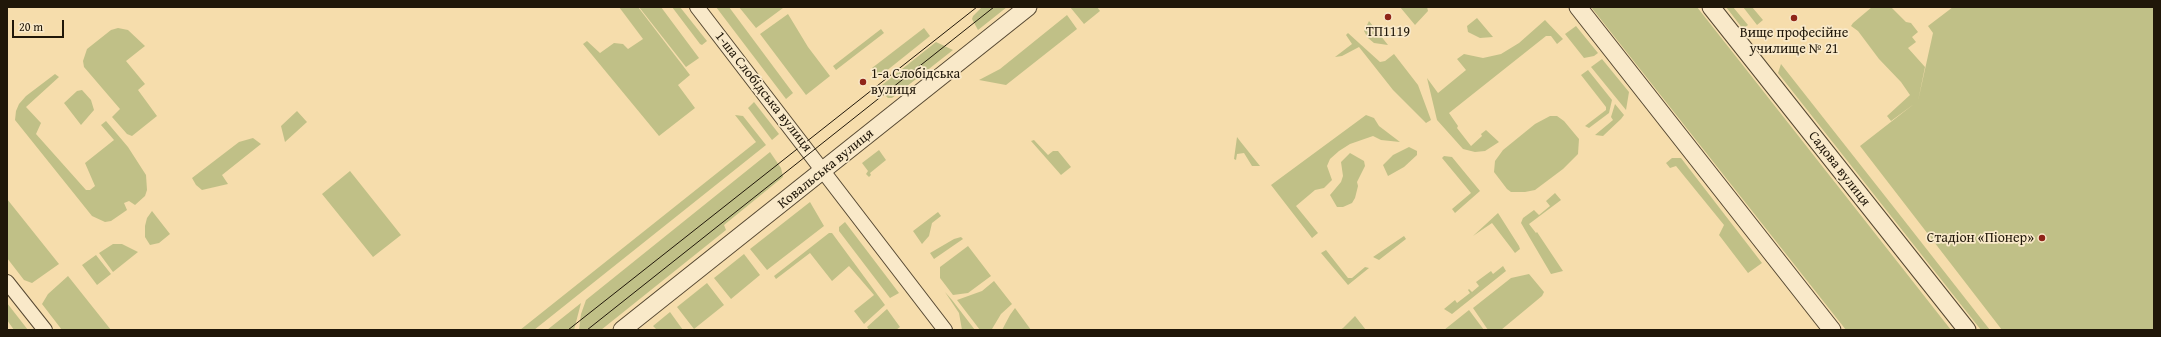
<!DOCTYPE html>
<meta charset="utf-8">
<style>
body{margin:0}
#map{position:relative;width:2161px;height:337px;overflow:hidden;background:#f6ddac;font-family:"Gentium Book Plus",serif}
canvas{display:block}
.frame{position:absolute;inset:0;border:8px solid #201709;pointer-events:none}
.scale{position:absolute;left:12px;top:20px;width:52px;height:18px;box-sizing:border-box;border:2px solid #201709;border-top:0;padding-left:5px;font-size:12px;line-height:14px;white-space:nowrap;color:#201709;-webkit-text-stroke:3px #f9e9c9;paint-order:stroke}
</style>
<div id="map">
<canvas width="2161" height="337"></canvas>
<div class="frame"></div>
<div class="scale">20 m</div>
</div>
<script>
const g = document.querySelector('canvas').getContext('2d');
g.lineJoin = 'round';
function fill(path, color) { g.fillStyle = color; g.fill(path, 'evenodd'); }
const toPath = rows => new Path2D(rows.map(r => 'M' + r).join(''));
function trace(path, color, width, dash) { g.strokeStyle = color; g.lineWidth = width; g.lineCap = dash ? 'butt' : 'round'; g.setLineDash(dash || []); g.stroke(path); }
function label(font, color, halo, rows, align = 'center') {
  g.font = font + ' "Gentium Book Plus",serif'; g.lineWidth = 3.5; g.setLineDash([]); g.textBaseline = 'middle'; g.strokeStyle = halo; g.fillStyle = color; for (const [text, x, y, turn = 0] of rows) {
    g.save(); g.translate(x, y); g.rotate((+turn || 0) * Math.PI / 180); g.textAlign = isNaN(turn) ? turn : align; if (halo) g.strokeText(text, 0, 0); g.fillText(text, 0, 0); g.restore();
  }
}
const green = toPath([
 [619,7,638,7,690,75,678,85,695,108,659,136,583,44,587,41,600,53,614,43,623,44,628,49,643,39],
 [639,7,661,7,699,58,686,67],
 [672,7,680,7,707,41,702,45,700,44],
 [716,7,729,7,793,93,786,99],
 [739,7,782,7,783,8,756,28],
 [982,7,1007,7,978,30,972,19,973,16],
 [1070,7,1097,7,1100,11,1084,24],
 [1400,7,1427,7,1428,11,1415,25],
 [1591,7,1697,7,1951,330,1846,330],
 [1726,7,1733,7,1748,25,1743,29],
 [1743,7,1752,7,1763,20,1757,25],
 [1872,7,1891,7,1906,22,1911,23,1918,32,1912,37,1916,42,1908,48,1925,67,1918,101,1933,33,1928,26,1953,7,2154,7,2154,330,2002,330,1860,146,1914,104,1891,121,1887,116,1910,95,1901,82,1879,59,1858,31,1851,26,1853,23],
 [788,14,808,47,830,76,806,95,760,34],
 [1067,15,1077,29,1006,85,979,80,1000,69],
 [1477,18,1493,37,1480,38,1468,32,1467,26],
 [1545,20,1563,39,1557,44,1551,36,1546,36,1449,113,1458,126,1457,128,1471,146,1482,136,1481,134,1486,130,1499,142,1485,151,1475,152,1463,149,1437,120,1427,78,1438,93,1466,70,1457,59,1464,54,1483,58,1501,54,1519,43],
 [1369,21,1388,45,1374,43,1368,38,1364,31],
 [1576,26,1598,53,1594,56,1584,58,1565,34],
 [118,28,128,30,145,46,126,61,145,84,138,90,157,116,132,136,127,134,112,117,120,109,84,67,83,61,87,49,111,30],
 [924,28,930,36,880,76,872,68],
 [881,29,884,33,836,70,833,66],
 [1348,33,1380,62,1385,61,1394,54,1418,85,1431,120,1426,123,1393,90,1359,47,1342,56,1335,57,1352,44,1346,35],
 [936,42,953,50,892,98,888,98,879,89,882,85],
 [1602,59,1629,92,1626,110,1591,67],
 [1781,64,1896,210,1990,330,1981,330,1778,73],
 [1588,70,1612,100,1609,113,1589,128,1585,126,1606,110,1606,107,1581,75],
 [55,74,59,77,26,107,41,123,36,134,86,190,90,190,95,186,85,163,114,140,101,125,106,121,128,147,146,175,147,190,145,196,135,205,129,201,124,203,127,210,111,221,105,222,92,216,15,120,16,111,19,104,26,96],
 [82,90,91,100,94,110,81,125,64,103,77,91],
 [754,102,779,134,772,140,748,108],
 [1615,104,1624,115,1621,119,1603,136,1595,135,1613,120,1611,117],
 [297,111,307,122,285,142,281,126],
 [735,115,743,116,766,145,534,330,520,330,756,142],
 [1366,115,1374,118,1379,126,1400,142,1381,140,1373,136,1350,144,1339,151,1330,159,1327,166,1332,180,1324,188,1315,190,1296,206,1318,233,1312,238,1271,185],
 [1550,116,1557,116,1564,121,1579,139,1578,154,1563,169,1535,190,1525,192,1511,192,1507,189,1494,172,1495,161,1503,150,1535,124],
 [1237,137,1240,141,1260,166,1252,166,1244,153,1237,154,1236,160,1234,159],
 [253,138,261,144,222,175,228,184,202,190,196,185,192,178,239,142],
 [1034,140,1048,155,1053,151,1058,151,1071,167,1061,175,1031,141],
 [1409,147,1417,151,1417,155,1404,167,1388,176,1383,165,1393,155],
 [879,150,886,160,870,173,871,175,869,177,866,174,868,171,862,163],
 [770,152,781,168,783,177,724,225,726,230,601,330,579,330,581,314,586,300],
 [1350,153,1364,161,1365,166,1357,182,1358,186,1355,198,1352,203,1343,207,1337,207,1330,195,1341,182,1343,176,1341,162],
 [1444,156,1452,157,1480,191,1455,213,1452,209,1471,193,1442,158],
 [1672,158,1681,158,1762,263,1748,273,1719,235,1724,225,1676,166,1670,168,1666,163],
 [350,171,401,235,373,257,322,194],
 [1555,193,1561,200,1529,224,1536,233,1537,232,1563,271,1551,274,1521,223,1523,218,1534,210,1539,215,1550,206,1546,201],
 [7,199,59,264,32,283,24,280,7,258],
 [810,202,824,226,767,270,750,249],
 [152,211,170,234,159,243,150,245,145,237,145,226,147,218],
 [938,212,941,216,932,223,929,236,922,244,913,231],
 [1498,213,1519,246,1520,249,1515,253,1492,223,1473,236],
 [845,222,899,293,890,298,839,231,839,227],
 [829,233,832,233,885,305,864,324,854,311,874,295,849,266,832,281,810,253,776,279,774,276],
 [1404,236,1406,239,1379,260,1373,257],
 [961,237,963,239,934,259,930,253,954,239],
 [113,244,122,244,138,252,113,272,99,253],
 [968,246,991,276,968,293,953,295,940,278,940,267],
 [1326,250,1348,278,1352,278,1365,267,1369,268,1348,285,1321,253],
 [744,254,760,275,731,299,714,278],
 [96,255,111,274,97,285,82,265],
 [1503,266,1506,271,1452,314,1444,309,1455,300,1457,303,1470,293,1468,290,1469,289,1472,292,1479,286,1476,282,1491,271,1493,274],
 [1529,274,1544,292,1542,296,1501,330,1488,330,1473,308,1511,278],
 [68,276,111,330,62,330,42,304,48,294],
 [994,281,1012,304,1001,314,992,329,980,330,957,300,982,291],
 [707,283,724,305,694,329,677,307],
 [945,292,952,300,975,330,962,330,959,313],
 [7,303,28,330,14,330,7,320],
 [581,303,574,330,547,330],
 [1015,308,1031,330,1002,330,1010,315],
 [887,309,900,327,896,330,869,330,867,327],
 [1469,310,1484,330,1444,330],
 [670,312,683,330,657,330,653,326],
 [1355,316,1366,330,1340,330,1343,328]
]);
const minor = toPath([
 [697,7,945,330],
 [7,282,45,330]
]);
const tertiary = toPath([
 [1578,7,1832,330],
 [1711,7,1967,330],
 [622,330,1028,7]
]);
const tram = toPath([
 [568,330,977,7],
 [587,330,994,7]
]);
const markers = [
 [1388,17,4,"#8f2418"],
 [1794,18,4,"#8f2418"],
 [863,82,4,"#8f2418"],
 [2042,238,4,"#8f2418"]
];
const poiNames = [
 ["ТП1119",1388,32],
 ["Вище професійне",1794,33],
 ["училище № 21",1794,49],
 ["1-а Слобідська",871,74,"left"],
 ["вулиця",871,90,"left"],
 ["Стадіон «Піонер»",2034,238,"right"]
];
const streetNames = [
 ["1-ша Слобідська вулиця",763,92,52],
 ["Ковальська вулиця",826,169,-39],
 ["Садова вулиця",1839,169,52]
];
fill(green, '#c0c087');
trace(minor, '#564832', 16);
trace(tertiary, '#564832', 19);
trace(minor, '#f9e9c9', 14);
trace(tertiary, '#f9e9c9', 17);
trace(tram, '#201709', 1);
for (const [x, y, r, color] of markers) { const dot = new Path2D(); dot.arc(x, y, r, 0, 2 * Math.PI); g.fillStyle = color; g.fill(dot); trace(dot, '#f9e9c9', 1.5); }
label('14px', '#201709', '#f9e9c9', poiNames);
label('14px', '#201709', '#f9e9c9', streetNames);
</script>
